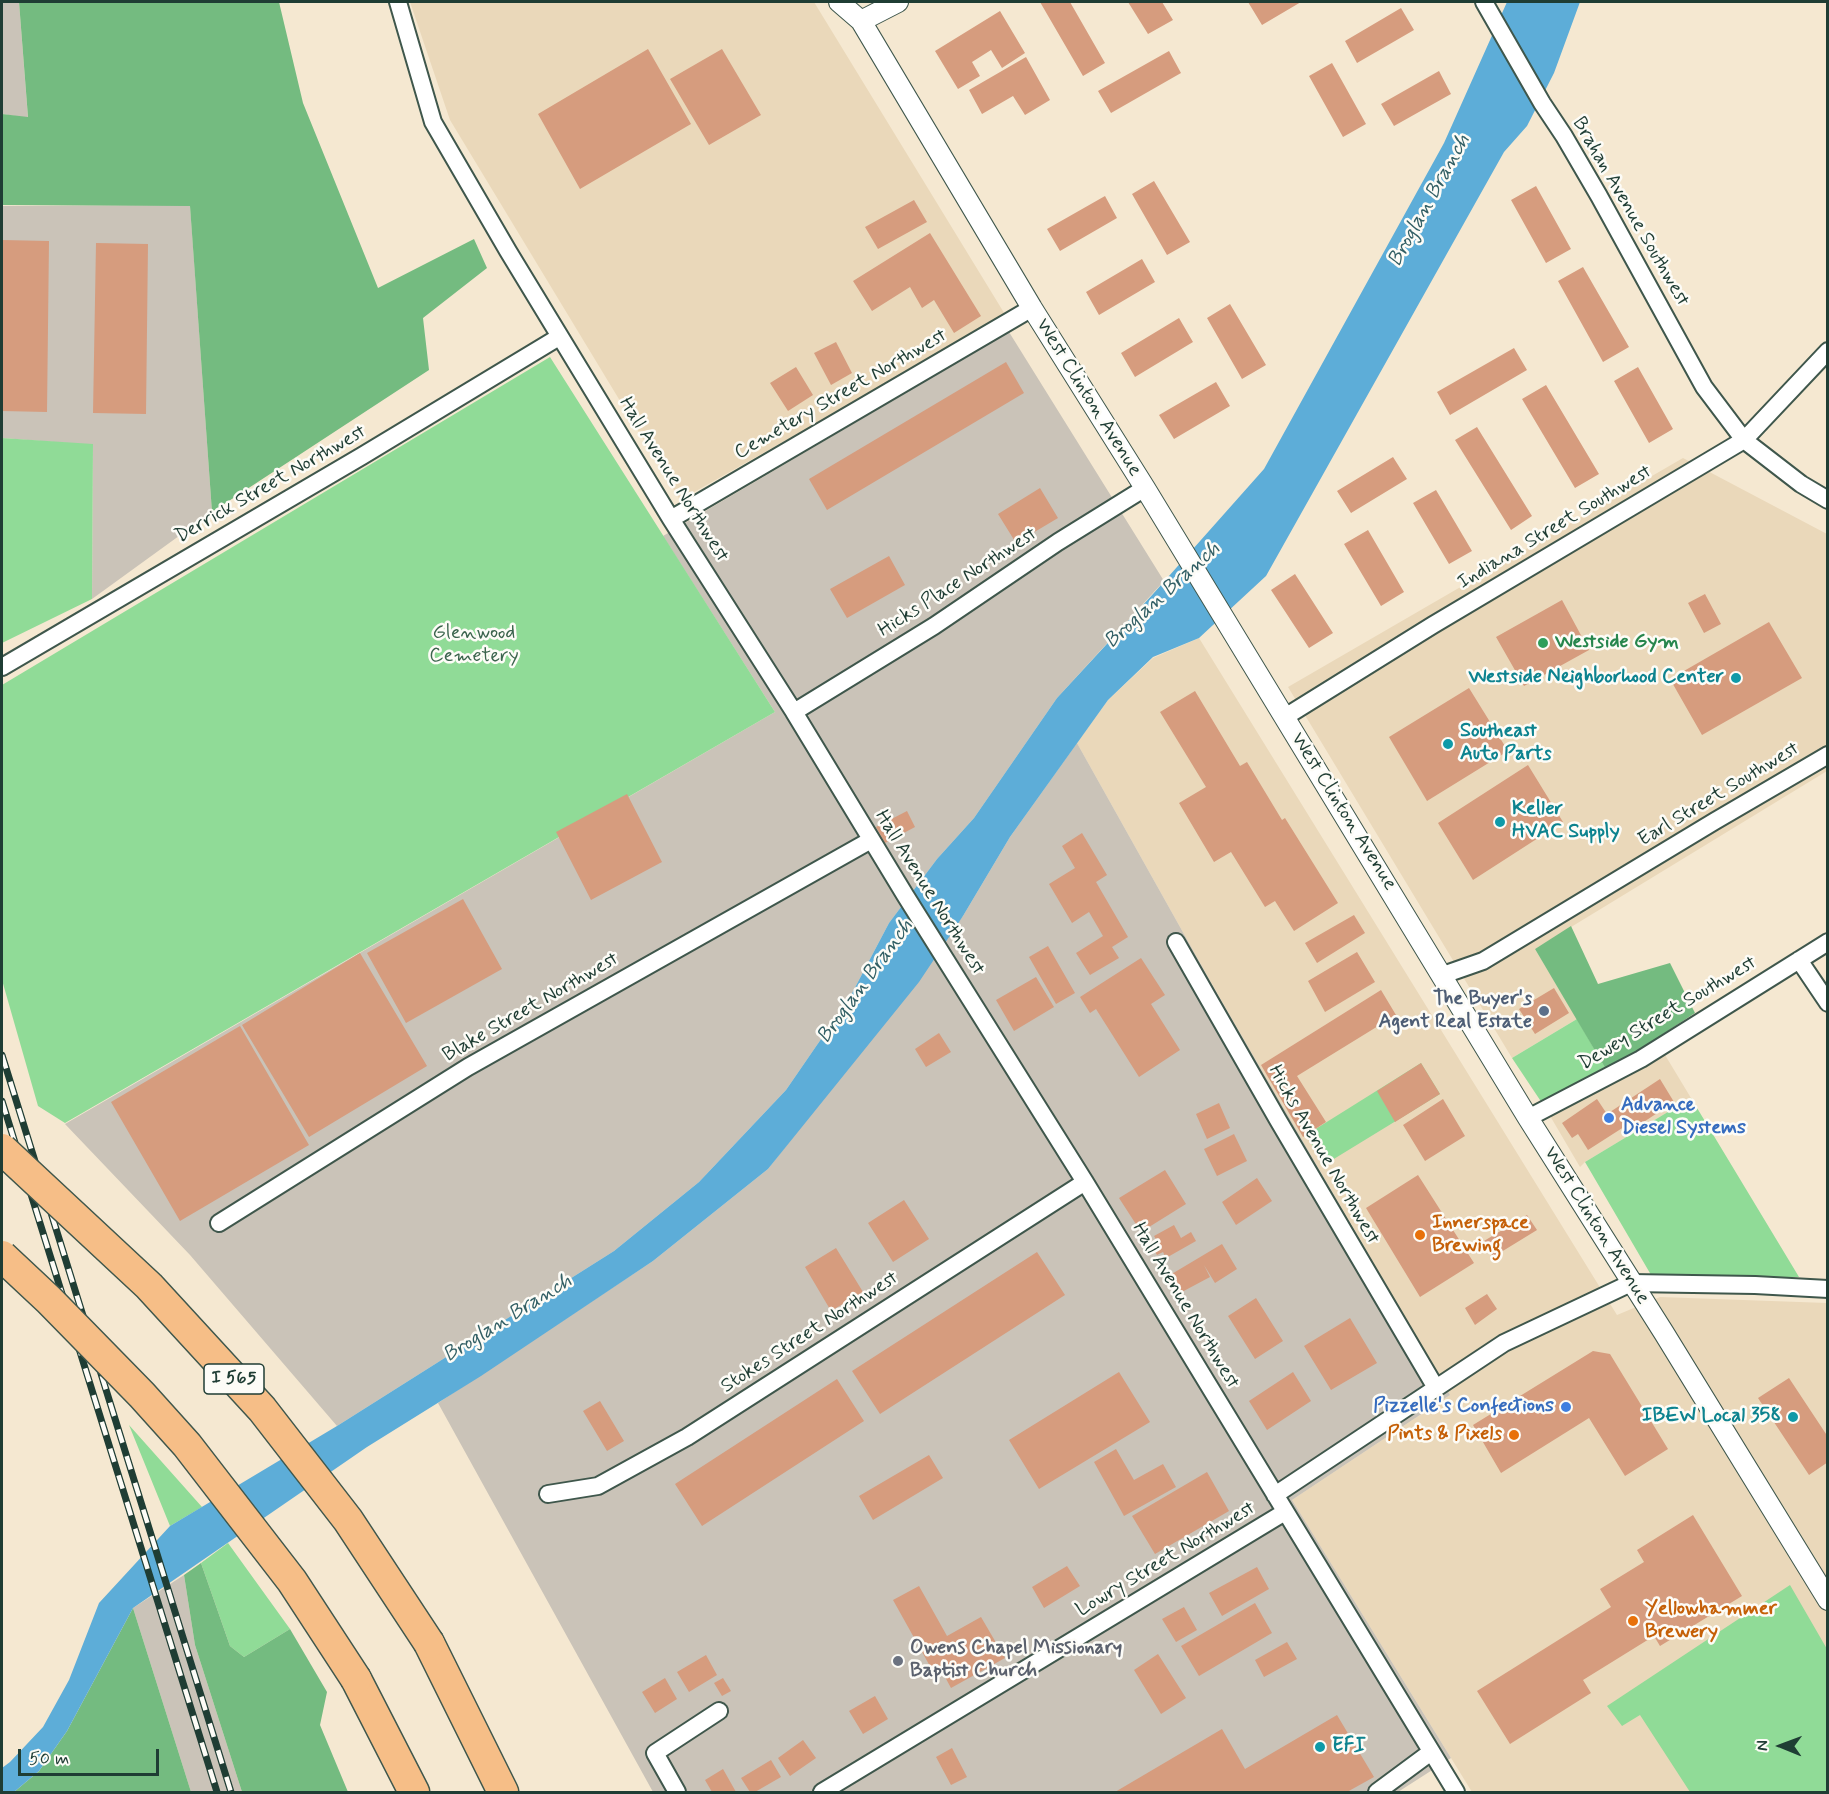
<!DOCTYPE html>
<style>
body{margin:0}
#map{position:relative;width:1829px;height:1794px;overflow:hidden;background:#f5e8d1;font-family:Mynerve,sans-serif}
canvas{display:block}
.frame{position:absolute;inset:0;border:3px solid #1f3d34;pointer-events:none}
.north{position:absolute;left:1751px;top:1716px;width:60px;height:60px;-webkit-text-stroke:4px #fdfcf7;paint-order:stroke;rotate:271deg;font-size:16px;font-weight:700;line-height:24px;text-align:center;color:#1f3d34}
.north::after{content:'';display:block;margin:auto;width:21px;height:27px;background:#1f3d34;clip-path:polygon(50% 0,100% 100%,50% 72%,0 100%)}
.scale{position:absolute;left:18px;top:1749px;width:141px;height:27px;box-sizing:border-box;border:3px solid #1f3d34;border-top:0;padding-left:8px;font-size:18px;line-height:21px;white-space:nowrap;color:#1f3d34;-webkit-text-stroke:4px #fdfcf7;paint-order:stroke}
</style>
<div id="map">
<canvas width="1829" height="1794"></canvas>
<div class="frame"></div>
<div class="north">N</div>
<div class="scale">50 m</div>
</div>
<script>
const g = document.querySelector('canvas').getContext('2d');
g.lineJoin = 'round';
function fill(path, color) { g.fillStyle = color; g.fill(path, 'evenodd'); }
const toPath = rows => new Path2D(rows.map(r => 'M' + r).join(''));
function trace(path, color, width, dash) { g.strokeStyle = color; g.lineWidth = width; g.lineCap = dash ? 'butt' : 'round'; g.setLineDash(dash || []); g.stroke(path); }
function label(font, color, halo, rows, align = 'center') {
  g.font = font + ' Mynerve,sans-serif'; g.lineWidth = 5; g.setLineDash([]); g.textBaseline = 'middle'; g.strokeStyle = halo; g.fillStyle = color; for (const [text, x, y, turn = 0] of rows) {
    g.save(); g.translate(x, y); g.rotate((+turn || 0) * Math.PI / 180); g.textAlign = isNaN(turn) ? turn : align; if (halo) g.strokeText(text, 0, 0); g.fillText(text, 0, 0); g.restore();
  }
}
const built = toPath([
 [410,2,814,2,1006,316,680,500,450,120],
 [1683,458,1827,534,1827,771,1535,949,1577,1019,1512,1058,1288,687],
 [1199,638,1617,1315,1660,1297,1827,1303,1827,1792,1472,1792,1292,1500,1450,1395,1217,993,1077,743,1108,700,1153,658],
 [1656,1040,1691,1098,1585,1162,1580,1167,1546,1109]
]);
const industrial = toPath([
 [2,2,19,2,28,118,2,114],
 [190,205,212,512,92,599,93,445,2,438,2,206],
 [1009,332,1164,581,1057,698,974,818,937,859,889,923,850,997,786,1090,699,1182,614,1251,337,1426,190,1255,65,1124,775,712,663,536],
 [1077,743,1217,993,1450,1395,1292,1500,1451,1758,1398,1792,653,1792,438,1403,653,1261,768,1169,963,916,1010,837],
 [184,1575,195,1645,242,1792,191,1792,133,1608]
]);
const green = toPath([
 [550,357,775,712,65,1123,38,1106,2,980,2,685],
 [2,438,93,444,92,599,2,643],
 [1577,1019,1607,1071,1546,1109,1512,1058],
 [1421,1063,1440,1094,1324,1165,1306,1135],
 [1691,1098,1799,1277,1654,1280,1585,1162],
 [129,1425,202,1507,170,1526],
 [228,1543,290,1629,244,1657,230,1646,201,1563],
 [1790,1585,1827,1649,1827,1792,1690,1792,1640,1715,1622,1726,1607,1706]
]);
const forest = toPath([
 [19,2,279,2,303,103,378,288,474,239,487,268,423,318,429,370,212,512,190,206,2,205,2,114,28,117],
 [1571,926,1598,984,1670,963,1695,1013,1607,1071,1535,949],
 [201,1563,230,1646,244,1657,290,1629,327,1692,320,1725,348,1792,242,1792,195,1645,184,1575],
 [133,1608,191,1792,14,1792,39,1771,67,1731]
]);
const water = toPath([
 [1507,2,1580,2,1554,73,1527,126,1504,152,1266,576,1199,638,1153,657,1108,700,1010,837,963,916,919,982,768,1169,653,1261,481,1376,367,1447,133,1608,67,1731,39,1771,14,1792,2,1792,2,1768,10,1762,43,1727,69,1680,99,1603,170,1526,337,1426,614,1251,699,1182,786,1090,850,997,889,923,937,859,974,818,1057,698,1153,594,1264,469,1444,143]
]);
const building = toPath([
 [1040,2,1070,2,1105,63,1083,76],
 [1128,2,1162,2,1173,20,1148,34],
 [1248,2,1301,2,1262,25],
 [1401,8,1414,30,1357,63,1345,41],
 [1000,11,1025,53,1002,68,991,50,972,62,980,76,958,89,935,51],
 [648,49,691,124,580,189,538,114],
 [722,49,761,115,709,145,670,79],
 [1169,51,1181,73,1111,113,1098,91],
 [1026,57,1050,100,1025,115,1013,96,982,114,969,90],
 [1332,63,1366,124,1343,137,1309,76],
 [1439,71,1451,94,1394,126,1381,104],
 [1154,181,1190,242,1167,255,1132,194],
 [1536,186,1571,249,1546,263,1511,200],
 [1105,196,1117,218,1060,251,1047,229],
 [914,200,927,222,878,249,865,227],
 [930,233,981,316,954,333,934,300,922,308,910,287,872,311,853,281],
 [2,240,49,241,47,412,2,411],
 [96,243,148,244,146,414,93,413],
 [1142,259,1155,282,1099,315,1086,292],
 [1583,267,1629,347,1603,362,1558,281],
 [1230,304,1266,365,1242,379,1207,318],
 [1179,318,1193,342,1135,377,1121,353],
 [836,342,852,373,831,385,814,353],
 [1514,348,1527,370,1450,415,1437,392],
 [1006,362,1024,393,827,510,809,479],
 [796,367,813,395,788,411,770,383],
 [1638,367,1673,429,1649,443,1614,381],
 [1216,382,1230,406,1174,439,1159,415],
 [1546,385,1599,474,1575,488,1522,399],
 [1477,427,1532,516,1511,530,1455,440],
 [1393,457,1407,479,1351,513,1337,491],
 [1040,488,1058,518,1016,543,998,514],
 [1436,490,1472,551,1449,564,1413,503],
 [1368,530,1404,592,1381,606,1344,544],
 [889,556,905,585,847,618,830,589],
 [1295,574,1333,633,1309,648,1271,590],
 [1705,594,1721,624,1704,633,1688,603],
 [1562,600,1589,650,1524,686,1496,637],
 [1769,622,1802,678,1702,735,1670,679],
 [1469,688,1508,751,1427,801,1389,737],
 [1195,691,1240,766,1247,762,1282,820,1285,818,1338,903,1294,931,1275,901,1265,907,1231,852,1214,862,1179,803,1206,787,1160,712],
 [1528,765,1563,822,1473,880,1438,823],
 [627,794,662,862,591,900,556,832],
 [907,811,915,827,885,843,876,827],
 [1082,833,1107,875,1096,882,1128,937,1112,947,1119,958,1090,975,1076,953,1103,936,1089,912,1072,923,1049,884,1075,868,1062,846],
 [463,899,502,969,406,1023,367,953],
 [1354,915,1365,933,1317,963,1305,943],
 [1048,946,1075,993,1056,1004,1029,957],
 [1357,952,1375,982,1325,1012,1308,981],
 [360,953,427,1066,309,1137,242,1025],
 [1141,958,1165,995,1151,1004,1180,1050,1139,1077,1096,1009,1090,1013,1080,997],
 [1036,977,1054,1007,1014,1031,996,1000],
 [1554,988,1569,1013,1535,1034,1519,1009],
 [1381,990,1396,1015,1297,1076,1326,1122,1303,1137,1261,1065],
 [240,1026,309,1145,180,1221,111,1102],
 [939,1033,951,1052,926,1067,915,1049],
 [1421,1063,1440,1094,1395,1122,1377,1091],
 [1660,1079,1674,1102,1630,1131,1627,1125,1588,1150,1578,1134,1572,1138,1562,1123,1597,1099,1607,1114],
 [1443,1099,1465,1136,1425,1161,1403,1125],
 [1219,1103,1230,1128,1207,1139,1196,1114],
 [1234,1134,1247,1161,1217,1176,1204,1149],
 [1165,1170,1186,1204,1141,1232,1119,1198],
 [1418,1175,1474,1263,1420,1297,1366,1208],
 [1257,1178,1272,1201,1236,1225,1222,1202],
 [904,1200,929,1239,893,1262,868,1223],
 [1527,1215,1537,1230,1493,1257,1484,1241],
 [1174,1225,1181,1238,1191,1232,1196,1241,1166,1258,1163,1252,1157,1255,1151,1245,1157,1241,1154,1236],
 [1222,1244,1237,1269,1215,1283,1204,1265,1210,1277,1180,1293,1170,1275],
 [836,1248,863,1292,831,1311,805,1267],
 [1037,1252,1065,1295,880,1414,852,1371],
 [1487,1294,1497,1309,1475,1325,1465,1308],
 [1256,1298,1283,1341,1255,1359,1228,1316],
 [1350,1318,1377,1363,1331,1390,1304,1346],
 [1593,1351,1610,1354,1668,1449,1625,1476,1589,1418,1501,1473,1473,1425],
 [1119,1372,1150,1422,1039,1489,1009,1440],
 [1293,1372,1311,1401,1267,1430,1249,1401],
 [1789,1378,1828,1437,1828,1462,1809,1475,1758,1398],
 [837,1379,864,1421,702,1526,675,1484],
 [600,1401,624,1441,607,1451,583,1411],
 [1116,1449,1134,1480,1163,1464,1176,1487,1124,1516,1094,1462],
 [929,1455,943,1478,873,1520,859,1496],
 [1207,1472,1229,1511,1155,1554,1132,1516],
 [1693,1515,1742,1596,1660,1646,1654,1636,1583,1680,1591,1693,1510,1744,1477,1691,1611,1607,1600,1589,1644,1562,1637,1550],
 [1067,1566,1080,1586,1044,1608,1032,1587],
 [1257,1567,1269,1589,1222,1616,1209,1593],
 [919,1586,947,1636,981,1617,1005,1658,951,1688,938,1664,931,1668,893,1600],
 [1255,1603,1272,1633,1199,1676,1181,1646],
 [1184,1607,1197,1630,1176,1642,1162,1619],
 [1287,1642,1297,1659,1264,1677,1255,1660],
 [1158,1654,1186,1698,1161,1714,1134,1670],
 [706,1655,717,1675,689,1692,677,1672],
 [665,1678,677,1699,655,1713,642,1692],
 [723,1678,731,1691,722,1696,714,1683],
 [875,1696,888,1719,863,1734,849,1711],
 [1337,1715,1374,1777,1347,1792,1115,1792,1222,1729,1245,1769],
 [803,1740,816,1758,790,1776,778,1758],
 [952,1748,967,1777,951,1785,936,1757],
 [771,1760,781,1777,755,1792,750,1792,741,1778],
 [723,1769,736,1792,712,1792,705,1780]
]);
const minor = toPath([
 [398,2,433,122,508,251,671,519,794,712,905,895,1085,1182,1456,1792],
 [1484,2,1542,103,1564,136,1599,196,1704,387,1744,440,1801,484,1828,500],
 [671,519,1032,308],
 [2,667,362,456,559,337],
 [794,712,934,626,1058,542,1145,488],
 [1285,717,1433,625,1744,440,1828,351],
 [1176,942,1278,1120,1436,1388],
 [1799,960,1828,1003],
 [1443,975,1483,961,1715,821,1828,755],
 [1528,1118,1641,1059,1828,942],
 [219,1223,468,1067,871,840],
 [548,1494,598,1486,687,1437,1085,1182],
 [1275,1495,1504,1343,1631,1283,1755,1285,1828,1289],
 [677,1792,655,1753,719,1711],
 [822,1792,1285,1512],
 [1377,1792,1431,1752]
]);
const tertiary = toPath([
 [839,2,861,21,1032,308,1145,488,1528,1118,1664,1333,1828,1600],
 [861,21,898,2]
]);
const motorway = toPath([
 [429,1643,503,1792],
 [356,1679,414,1792]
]);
const rail = toPath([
 [2,1055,231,1792],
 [2,1101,217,1792]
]);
const motorwayBridge = toPath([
 [2,1149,149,1286,262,1409,348,1520,429,1643],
 [2,1256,49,1300,142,1395,187,1445,292,1581,356,1679]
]);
const markers = [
 [1543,643,6,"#2e9e5b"],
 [1736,678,6,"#0f9aa8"],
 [1448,744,6,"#0f9aa8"],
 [1500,822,6,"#0f9aa8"],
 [1544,1011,6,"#5c6f8a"],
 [1609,1118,6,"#3f7fe0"],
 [1420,1235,6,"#e8710a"],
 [1566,1407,6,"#3f7fe0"],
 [1793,1417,6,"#0f9aa8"],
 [1514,1435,6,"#e8710a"],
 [1633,1621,6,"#e8710a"],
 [898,1661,6,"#6b7280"],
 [1320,1747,6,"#0f9aa8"]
];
const shields = [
 [234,1379,60]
];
const shieldNames = [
 ["I 565",234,1379]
];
const streetNames = [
 ["Brahan Avenue Southwest",1630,212,60],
 ["Cemetery Street Northwest",841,395,-30],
 ["West Clinton Avenue",1088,398,58],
 ["Hall Avenue Northwest",673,480,58],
 ["Derrick Street Northwest",271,485,-30],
 ["Indiana Street Southwest",1555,528,-31],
 ["Hicks Place Northwest",958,583,-33],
 ["Earl Street Southwest",1719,795,-31],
 ["West Clinton Avenue",1343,812,58],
 ["Hall Avenue Northwest",929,893,58],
 ["Blake Street Northwest",531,1008,-30],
 ["Dewey Street Southwest",1668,1014,-31],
 ["Hicks Avenue Northwest",1323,1155,60],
 ["West Clinton Avenue",1596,1226,58],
 ["Hall Avenue Northwest",1185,1306,59],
 ["Stokes Street Northwest",810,1333,-33],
 ["Lowry Street Northwest",1166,1560,-31]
];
const parkNames = [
 ["Glenwood",474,634],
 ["Cemetery",474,657]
];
const leisureNames = [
 ["Westside Gym",1555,643]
];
const cultureNames = [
 ["Westside Neighborhood Center",1724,678,"right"],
 ["Southeast",1460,732],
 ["Auto Parts",1460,755],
 ["Keller",1512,810],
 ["HVAC Supply",1512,833],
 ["IBEW Local 358",1781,1417,"right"],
 ["EFI",1332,1747]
];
const serviceNames = [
 ["The Buyer's",1532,1000],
 ["Agent Real Estate",1532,1023]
];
const shopNames = [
 ["Advance",1621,1106],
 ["Diesel Systems",1621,1129],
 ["Pizzelle's Confections",1554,1407,"right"]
];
const foodNames = [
 ["Innerspace",1432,1224],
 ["Brewing",1432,1247],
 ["Pints & Pixels",1502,1435,"right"],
 ["Yellowhammer",1645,1610],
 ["Brewery",1645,1633]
];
const worshipNames = [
 ["Owens Chapel Missionary",910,1649],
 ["Baptist Church",910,1672]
];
const waterNames = [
 ["Broglan Branch",1430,201,-61],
 ["Broglan Branch",1163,596,-42],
 ["Broglan Branch",866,982,-54],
 ["Broglan Branch",508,1319,-32]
];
fill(built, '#ead8ba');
fill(industrial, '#cac3b8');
fill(green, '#90db97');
fill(forest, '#74bb80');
fill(water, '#5dadd8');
fill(building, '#d69c7e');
trace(minor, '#3f574c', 20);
trace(tertiary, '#3f574c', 22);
trace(motorway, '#3f574c', 33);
trace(minor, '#fff', 16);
trace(tertiary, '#fff', 20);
trace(motorway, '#f6be87', 30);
trace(rail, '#1f3d34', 7);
trace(rail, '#fdfcf7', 4.5, [14]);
trace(motorwayBridge, '#3f574c', 33, []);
trace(motorwayBridge, '#f6be87', 30);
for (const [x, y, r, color] of markers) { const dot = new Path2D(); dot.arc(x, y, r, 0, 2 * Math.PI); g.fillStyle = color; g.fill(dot); trace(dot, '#fdfcf7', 2); }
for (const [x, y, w] of shields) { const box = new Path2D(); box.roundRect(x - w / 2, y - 15, w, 30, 4.5); g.fillStyle = '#fdfcf7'; g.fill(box); trace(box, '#1f3d34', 1.5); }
label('bold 18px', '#1f3d34', null, shieldNames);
label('20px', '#1f3d34', '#fdfcf7', streetNames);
label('20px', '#3b644d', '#fdfcf7', parkNames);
label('bold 20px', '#27864d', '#fdfcf7', leisureNames, 'left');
label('bold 20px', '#0d838f', '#fdfcf7', cultureNames, 'left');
label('bold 20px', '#4e5e75', '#fdfcf7', serviceNames, 'right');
label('bold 20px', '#366cbe', '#fdfcf7', shopNames, 'left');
label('bold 20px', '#c56008', '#fdfcf7', foodNames, 'left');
label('bold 20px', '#5b616d', '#fdfcf7', worshipNames, 'left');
label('italic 21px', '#325f65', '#fdfcf7', waterNames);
</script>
